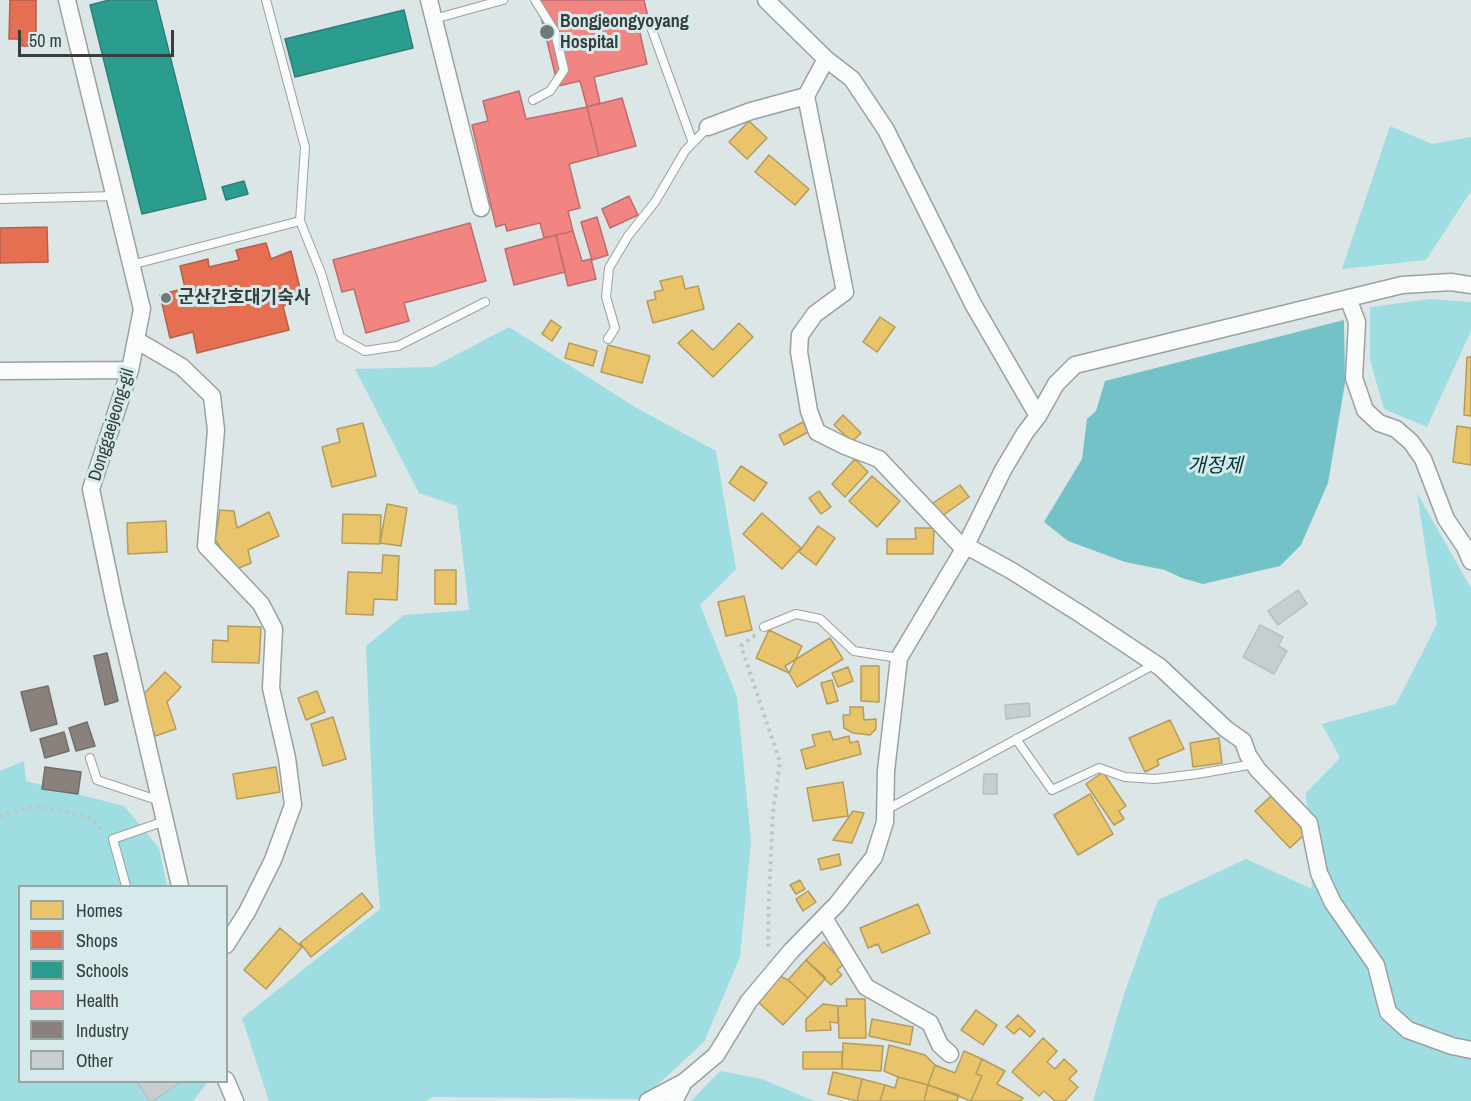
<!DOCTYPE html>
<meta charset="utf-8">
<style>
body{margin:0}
#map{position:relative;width:1471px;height:1101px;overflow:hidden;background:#dce6e6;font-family:"Archivo Narrow",sans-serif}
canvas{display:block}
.legend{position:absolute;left:18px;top:885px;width:210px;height:198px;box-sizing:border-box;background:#d7eaeb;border:2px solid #97a5a6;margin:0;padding:8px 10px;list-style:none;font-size:18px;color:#363e3e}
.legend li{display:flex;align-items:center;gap:12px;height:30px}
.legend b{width:30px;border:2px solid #97a5a6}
.scale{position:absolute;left:18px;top:30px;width:156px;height:27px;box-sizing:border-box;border:3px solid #363e3e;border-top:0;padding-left:8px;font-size:18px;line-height:21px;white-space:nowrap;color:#363e3e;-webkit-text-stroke:4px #d7eaeb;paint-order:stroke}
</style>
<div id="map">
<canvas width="1471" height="1101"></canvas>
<ul class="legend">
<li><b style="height:16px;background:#e9c46a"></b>Homes</li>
<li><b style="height:16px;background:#e76f51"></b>Shops</li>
<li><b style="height:16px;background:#2a9d8f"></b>Schools</li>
<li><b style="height:16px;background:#f28482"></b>Health</li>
<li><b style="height:16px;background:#8a817c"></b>Industry</li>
<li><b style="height:16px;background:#c6cecf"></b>Other</li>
</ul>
<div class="scale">50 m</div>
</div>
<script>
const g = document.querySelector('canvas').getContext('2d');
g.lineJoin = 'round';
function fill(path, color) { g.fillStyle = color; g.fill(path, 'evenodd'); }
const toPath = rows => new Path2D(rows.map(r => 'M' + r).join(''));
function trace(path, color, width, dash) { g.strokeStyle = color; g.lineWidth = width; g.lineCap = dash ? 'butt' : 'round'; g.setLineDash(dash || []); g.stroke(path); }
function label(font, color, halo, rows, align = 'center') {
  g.font = font + ' "Archivo Narrow","Noto Sans KR",sans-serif'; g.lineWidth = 6; g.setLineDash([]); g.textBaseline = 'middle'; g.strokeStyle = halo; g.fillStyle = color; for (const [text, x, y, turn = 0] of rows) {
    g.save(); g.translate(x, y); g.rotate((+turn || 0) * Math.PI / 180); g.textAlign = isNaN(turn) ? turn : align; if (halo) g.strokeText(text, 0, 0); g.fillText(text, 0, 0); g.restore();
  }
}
const green = toPath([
 [1390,126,1432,144,1471,137,1471,191,1426,260,1342,269],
 [1430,299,1471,302,1471,331,1427,427,1384,409,1370,360,1370,307],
 [509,327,635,407,716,451,736,569,700,605,737,697,751,841,740,957,704,1042,642,1099,433,1097,425,1101,269,1101,242,1018,380,909,374,834,366,646,404,615,469,610,457,506,419,493,355,369,433,367],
 [1417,493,1471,588,1471,1101,1093,1101,1124,994,1158,900,1246,859,1312,889,1306,793,1340,758,1322,724,1396,704,1437,624],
 [24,761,26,781,124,806,159,848,167,886,20,886,20,1082,208,1082,193,1101,0,1101,0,771],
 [720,1071,762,1079,814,1101,691,1101]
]);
const water = toPath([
 [1344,320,1345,383,1328,483,1301,545,1280,566,1203,584,1182,578,1165,570,1125,562,1068,541,1044,522,1082,459,1087,419,1096,411,1105,381]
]);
const homes = toPath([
 [749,121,767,138,747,159,729,142,749,121],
 [769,155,809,189,795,205,755,172,769,155],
 [682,276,685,289,698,286,704,309,653,323,647,301,656,299,654,292,663,290,660,281,682,276],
 [880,317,895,327,877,352,863,342,880,317],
 [551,320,561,327,552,341,542,334,551,320],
 [739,323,753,337,713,377,678,343,692,330,713,350,739,323],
 [569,343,597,351,593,366,565,358,569,343],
 [608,345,650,356,642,383,601,372,608,345],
 [1467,357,1471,357,1471,416,1464,415,1467,357],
 [843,415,861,433,852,442,834,425,843,415],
 [803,422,808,432,784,445,779,435,803,422],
 [363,423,376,476,332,487,322,447,340,442,337,429,363,423],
 [1457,426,1471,428,1471,465,1453,462,1457,426],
 [855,459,868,472,845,497,832,484,855,459],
 [741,466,767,483,754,501,729,483,741,466],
 [872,476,900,501,877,527,849,501,872,476],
 [960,485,969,497,942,516,933,503,960,485],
 [819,491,831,507,821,514,809,498,819,491],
 [387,504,407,508,401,546,380,543,387,504],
 [220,510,234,511,237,528,269,512,279,536,248,550,251,563,234,570,215,539,220,510],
 [762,513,801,548,782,569,743,534,762,513],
 [343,514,381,515,380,544,342,543,343,514],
 [166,521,167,552,128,554,127,523,166,521],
 [818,526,835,538,816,565,799,552,818,526],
 [915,528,934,528,933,554,887,554,887,539,916,539,915,528],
 [383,555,399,556,397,600,374,599,373,615,346,614,348,572,382,573,383,555],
 [435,570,456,570,456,604,435,604,435,570],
 [744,596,752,630,726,636,718,602,744,596],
 [228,626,261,627,259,663,212,662,213,640,228,641,228,626],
 [769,630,802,646,789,673,756,658,769,630],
 [830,638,843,659,797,687,785,666,830,638],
 [861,666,879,666,879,702,861,701,861,666],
 [848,667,853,681,838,687,832,673,848,667],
 [165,672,181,687,167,702,176,729,155,736,142,696,165,672],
 [832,680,838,701,827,704,821,683,832,680],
 [317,691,325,712,306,720,298,698,317,691],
 [850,707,863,707,864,720,876,719,876,729,870,735,853,733,844,728,843,715,850,715,850,707],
 [333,717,346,759,323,766,311,724,333,717],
 [1170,720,1184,749,1157,760,1159,765,1145,772,1129,738,1170,720],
 [830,731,833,740,849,736,850,743,858,741,861,754,806,769,801,750,815,746,812,735,830,731],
 [1219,738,1222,763,1193,767,1190,743,1219,738],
 [276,767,280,792,237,799,233,774,276,767],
 [1103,772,1126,806,1119,811,1124,819,1114,825,1086,784,1103,772],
 [843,782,848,816,813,821,807,788,843,782],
 [1090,794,1113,834,1078,855,1054,815,1090,794],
 [1271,796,1306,833,1290,848,1255,811,1271,796],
 [853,811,864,813,852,843,833,840,853,811],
 [839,854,841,865,821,870,818,859,839,854],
 [800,880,805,889,796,894,790,885,800,880],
 [808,891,816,902,803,911,796,899,808,891],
 [362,893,373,907,311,957,300,943,362,893],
 [918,904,930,933,882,953,878,944,868,948,860,928,918,904],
 [280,928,302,947,266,989,244,970,280,928],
 [824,942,844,964,837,970,842,975,831,985,806,960,824,942],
 [806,960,826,978,808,998,788,980,806,960],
 [780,976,788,980,808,998,783,1025,757,1001,780,976],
 [846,999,865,999,866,1038,839,1038,838,1006,847,1006,846,999],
 [823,1004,838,1006,838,1023,830,1022,831,1030,806,1031,806,1019,823,1004],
 [976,1010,997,1025,983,1045,961,1030,976,1010],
 [1018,1015,1035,1031,1030,1037,1020,1028,1014,1034,1006,1027,1018,1015],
 [872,1019,913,1027,910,1045,869,1036,872,1019],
 [1043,1038,1057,1051,1047,1062,1055,1069,1064,1059,1077,1071,1069,1079,1078,1087,1065,1101,1055,1101,1044,1091,1039,1096,1012,1072,1043,1038],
 [843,1043,883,1046,881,1071,842,1069,843,1043],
 [889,1045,925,1055,935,1065,928,1085,898,1077,884,1071,889,1045],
 [964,1051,982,1059,976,1074,982,1076,971,1101,928,1085,935,1065,955,1073,964,1051],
 [803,1052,842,1052,842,1069,803,1069,803,1052],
 [982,1059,1005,1071,997,1084,1023,1098,1021,1101,971,1101,982,1076,976,1074,982,1059],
 [833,1072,862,1079,857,1101,828,1094,833,1072],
 [898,1077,928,1085,924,1101,880,1101,885,1085,895,1088,898,1077],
 [862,1079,885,1085,880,1101,857,1101,862,1079],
 [928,1085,959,1095,957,1101,924,1101,928,1085]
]);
const shops = toPath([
 [10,0,36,0,36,46,22,46,22,39,9,39,10,0],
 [47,227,48,262,0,263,0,228,47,227],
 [266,243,271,259,291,251,303,301,283,306,289,330,197,353,193,332,170,338,160,295,185,288,180,266,208,259,209,267,239,260,236,250,266,243]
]);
const schools = toPath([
 [109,0,156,0,206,199,142,214,90,5,109,0],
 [404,10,413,48,295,77,285,39,404,10],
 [244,181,248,194,226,200,222,187,244,181]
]);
const health = toPath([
 [537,0,644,0,649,21,638,24,647,64,594,77,600,103,587,107,580,81,558,86,537,0],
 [519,91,526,119,587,107,599,156,569,164,580,208,568,211,573,231,544,238,540,223,507,231,505,224,496,227,472,125,488,121,483,101,519,91],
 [622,98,636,146,599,156,587,107,622,98],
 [629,196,638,215,610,228,602,209,629,196],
 [597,217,608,255,592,260,581,222,597,217],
 [470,223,486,281,404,303,409,321,366,333,354,289,342,292,333,260,470,223],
 [573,231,582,261,591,259,596,279,568,286,556,235,573,231],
 [556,235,565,272,514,285,505,249,556,235]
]);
const industry = toPath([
 [107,653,118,701,105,705,94,656,107,653],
 [48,686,57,724,31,731,21,692,48,686],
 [87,722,95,746,76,751,69,728,87,722],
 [64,732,69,751,45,758,40,739,64,732],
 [45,767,81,772,78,794,42,789,45,767]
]);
const building = toPath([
 [1298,590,1307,604,1278,625,1268,611,1298,590],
 [1260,625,1283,637,1278,646,1287,651,1274,674,1243,657,1260,625],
 [1029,703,1030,716,1006,719,1005,705,1029,703],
 [984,774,997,774,997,794,983,794,984,774],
 [137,1082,181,1082,153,1101,150,1101,137,1082]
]);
const path = toPath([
 [755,635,741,646,780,762,773,812,769,896,768,944,771,950],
 [0,816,37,806,88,817,103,831]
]);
const service = toPath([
 [266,0,305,147,300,221],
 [434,19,503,0],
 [652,30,693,143],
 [533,100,550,91,564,70,555,32,535,0],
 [0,199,114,196],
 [131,265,300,221,321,273,340,337,365,351,398,346,485,302],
 [608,339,615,328,606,297,609,268,628,236,655,202,685,151,708,127],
 [764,627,796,614,820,619,854,651,899,658],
 [1016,739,1052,790,1099,768,1125,777,1155,779,1197,774,1254,764],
 [90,758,97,780,160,801],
 [886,810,1155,664],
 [126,886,113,839,165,821]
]);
const minor = toPath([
 [67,0,142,309,130,370,91,489,115,605,180,886],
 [429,0,481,208],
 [826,59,852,79,886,130,973,304,1038,416],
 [708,127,751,111,806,96,826,59,766,0],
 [1471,285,1451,282,1402,285,1075,365,1056,384,1038,416,1025,433,1003,470,964,549,972,549,1012,571,1082,615,1160,667,1226,729,1243,741,1248,755,1258,770,1309,823,1319,873,1333,903,1376,965,1388,1012,1408,1030,1452,1046,1471,1050],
 [1348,298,1357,322,1354,378,1365,410,1379,423,1396,429,1411,442,1423,459,1446,519,1465,547,1471,561],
 [136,340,182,367,212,396,216,430,206,546,261,604,274,629,271,688,287,758,293,805,273,860,247,912,226,945],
 [0,371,130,370],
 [824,918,866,987,930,1023,940,1045,950,1054],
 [226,1080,235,1101],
 [648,1101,684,1082],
 [674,1101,684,1082,716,1055,749,1001,791,951,837,904,874,857,885,822,886,771,899,658,964,549,879,459,845,446,817,432,809,411,799,352,800,335,815,314,845,292,806,96]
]);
const markers = [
 [547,32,8,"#707979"],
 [166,298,6,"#707979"]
];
const poiNames = [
 ["Bongjeongyoyang",560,22],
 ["Hospital",560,43],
 ["군산간호대기숙사",178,298]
];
const streetNames = [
 ["Donggaejeong-gil",112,425,-73]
];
const waterNames = [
 ["개정제",1215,467]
];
fill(green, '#9edde2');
fill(water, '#72c2c8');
fill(homes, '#e9c46a');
trace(homes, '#b39c5d', 1.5);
fill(shops, '#e76f51');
trace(shops, '#b2604b', 1.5);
fill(schools, '#2a9d8f');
trace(schools, '#2e8077', 1.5);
fill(health, '#f28482');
trace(health, '#ba6f6e', 1.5);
fill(industry, '#8a817c');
trace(industry, '#716d69', 1.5);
fill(building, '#c6cecf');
trace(building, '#b7bfc0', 1.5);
trace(service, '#9aa1a1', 10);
trace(minor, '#9aa1a1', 19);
trace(path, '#c0c4c4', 4, [3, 4.5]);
trace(service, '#fafbfb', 8);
trace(minor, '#fafbfb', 16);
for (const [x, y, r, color] of markers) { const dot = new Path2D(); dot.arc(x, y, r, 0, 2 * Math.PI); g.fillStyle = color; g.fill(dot); trace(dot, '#d7eaeb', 2); }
label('bold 18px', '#363e3e', '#d7eaeb', poiNames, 'left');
label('18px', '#363e3e', '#d7eaeb', streetNames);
label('italic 20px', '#00363a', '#d7eaeb', waterNames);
</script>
